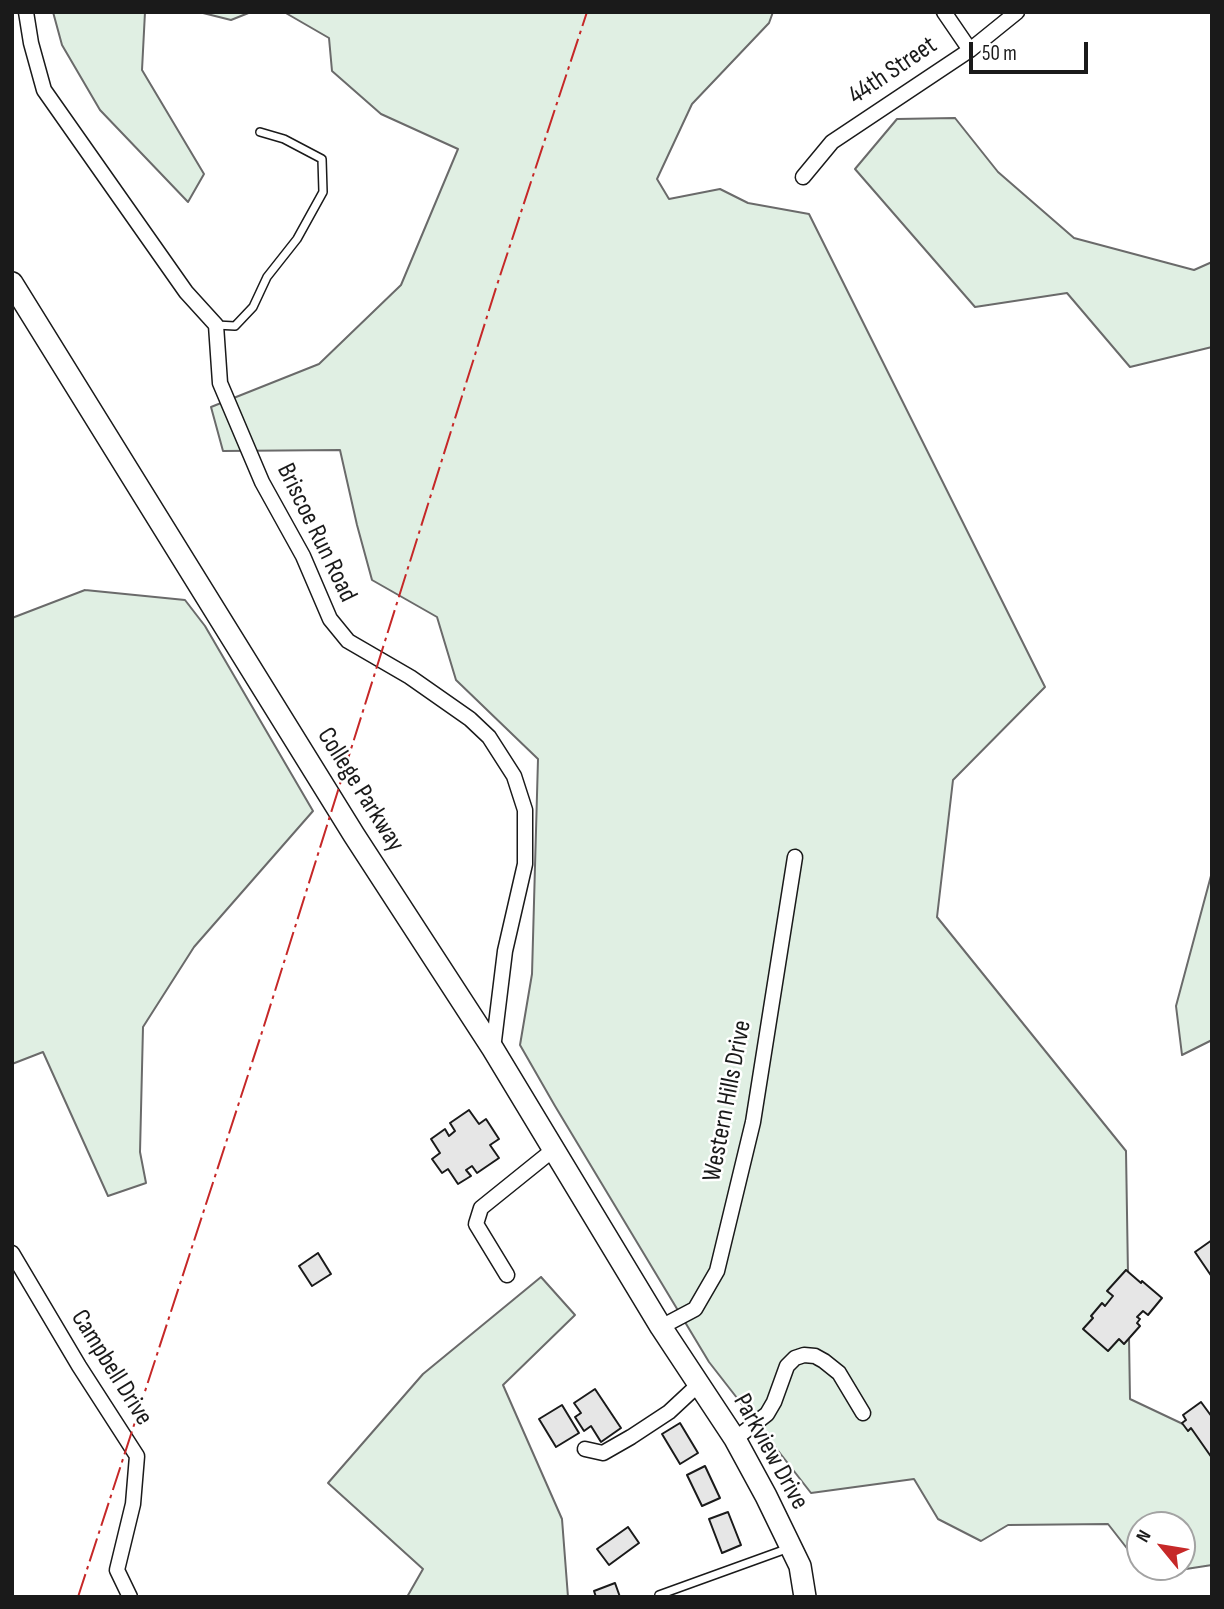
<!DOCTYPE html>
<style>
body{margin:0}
#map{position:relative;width:1224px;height:1609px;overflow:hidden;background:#fff;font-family:"Sofia Sans Condensed",sans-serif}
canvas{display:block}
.frame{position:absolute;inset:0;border:14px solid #1a1a1a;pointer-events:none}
.north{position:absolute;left:1126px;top:1511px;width:70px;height:70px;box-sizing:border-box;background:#fff;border:2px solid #a3a3a3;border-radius:50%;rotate:300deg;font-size:19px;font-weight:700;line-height:28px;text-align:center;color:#1a1a1a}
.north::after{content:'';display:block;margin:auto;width:24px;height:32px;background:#c62828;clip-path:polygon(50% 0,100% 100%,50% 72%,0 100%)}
.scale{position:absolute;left:969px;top:42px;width:119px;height:32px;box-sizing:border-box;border:4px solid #1a1a1a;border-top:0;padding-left:9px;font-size:21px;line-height:24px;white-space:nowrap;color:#1a1a1a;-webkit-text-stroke:5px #fff;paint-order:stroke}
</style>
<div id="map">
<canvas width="1224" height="1609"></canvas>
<div class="frame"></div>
<div class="north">N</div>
<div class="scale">50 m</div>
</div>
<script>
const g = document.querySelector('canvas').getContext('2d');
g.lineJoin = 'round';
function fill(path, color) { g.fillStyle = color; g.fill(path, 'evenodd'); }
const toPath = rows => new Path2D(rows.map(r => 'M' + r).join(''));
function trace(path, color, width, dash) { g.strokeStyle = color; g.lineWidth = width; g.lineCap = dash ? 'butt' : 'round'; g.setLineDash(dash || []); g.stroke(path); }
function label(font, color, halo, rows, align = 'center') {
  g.font = font + ' "Sofia Sans Condensed",sans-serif'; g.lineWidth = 5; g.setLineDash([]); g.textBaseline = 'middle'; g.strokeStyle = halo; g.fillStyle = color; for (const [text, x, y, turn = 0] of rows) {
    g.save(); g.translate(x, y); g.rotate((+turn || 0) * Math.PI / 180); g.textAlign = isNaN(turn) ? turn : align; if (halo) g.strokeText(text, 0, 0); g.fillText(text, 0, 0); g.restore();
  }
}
const green = toPath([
 [53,12,145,12,142,70,204,174,188,202,100,110,62,45,53,12],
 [199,12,251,12,231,20,199,12],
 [284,12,773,12,769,23,692,104,657,179,669,199,720,189,748,203,809,214,1045,687,953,780,937,917,1126,1151,1130,1399,1185,1425,1212,1442,1212,1565,1186,1569,1144,1571,1141,1567,1182,1567,1182,1525,1140,1525,1140,1565,1108,1524,1008,1525,981,1541,938,1519,914,1479,811,1493,709,1362,555,1106,520,1045,532,974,538,759,456,680,437,617,372,580,357,525,340,450,223,451,211,407,319,364,401,285,458,149,381,114,332,71,329,38,284,12],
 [955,118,998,172,1074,238,1194,270,1212,262,1212,347,1130,367,1067,293,975,307,855,169,897,119,955,118],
 [85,590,185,600,205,626,313,811,194,947,143,1027,140,1152,146,1183,108,1196,43,1052,12,1064,12,618,85,590],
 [1212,872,1212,1040,1182,1055,1176,1006,1212,872],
 [541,1277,575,1315,503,1385,562,1519,568,1597,407,1597,423,1569,328,1483,423,1374,541,1277]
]);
const building = toPath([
 [469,1110,479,1124,486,1119,499,1139,490,1145,499,1158,477,1173,472,1166,466,1170,471,1176,458,1184,448,1169,442,1173,432,1159,440,1153,431,1139,445,1129,449,1136,455,1131,450,1123,469,1110],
 [1212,1240,1212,1277,1195,1252,1212,1240],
 [318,1253,331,1274,312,1286,299,1266,318,1253],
 [1126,1270,1141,1283,1142,1281,1162,1298,1148,1315,1143,1311,1137,1317,1140,1319,1137,1323,1140,1326,1124,1344,1119,1339,1108,1351,1083,1329,1093,1318,1091,1316,1102,1303,1105,1306,1113,1296,1107,1291,1126,1270],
 [595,1389,621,1428,601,1442,591,1426,584,1431,575,1417,581,1413,574,1403,595,1389],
 [1201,1402,1212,1417,1212,1458,1191,1428,1188,1431,1182,1423,1186,1420,1183,1415,1201,1402],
 [562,1405,579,1433,556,1447,539,1419,562,1405],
 [680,1423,698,1453,680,1464,662,1434,680,1423],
 [705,1466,720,1498,702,1506,687,1475,705,1466],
 [728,1512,741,1545,722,1553,709,1519,728,1512],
 [628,1527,639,1543,609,1565,597,1549,628,1527],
 [615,1583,620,1597,596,1597,594,1591,615,1583]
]);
const lane = toPath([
 [216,325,235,326,253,307,267,277,297,239,323,192,322,159,284,139,260,132],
 [659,1595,789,1548]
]);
const street = toPath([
 [26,12,31,43,44,90,186,292,216,325,220,383,262,482,303,556,330,619,348,641,410,677,470,719,489,737,514,776,525,810,525,864,505,951,493,1049],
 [944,12,970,50],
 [803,177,832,142,970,50,1017,12],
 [12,1253,79,1366,137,1456,133,1504,117,1570,130,1597],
 [507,1275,476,1224,481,1208,553,1150],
 [661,1327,695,1309,717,1271,753,1122,795,857],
 [735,1439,767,1414,774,1402,787,1366,795,1358,804,1355,815,1356,824,1361,839,1373,863,1413],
 [585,1449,603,1453,631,1437,669,1412,698,1385]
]);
const secondary = toPath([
 [12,283,354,835,493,1049,661,1327,735,1439,766,1496,800,1566,805,1597]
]);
const power = toPath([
 [78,1597,263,1029,496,288,587,12]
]);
const streetNames = [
 ["44th Street",893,71,-34],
 ["Briscoe Run Road",316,533,64],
 ["College Parkway",360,790,58],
 ["Western Hills Drive",728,1101,-79],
 ["Campbell Drive",111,1368,58],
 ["Parkview Drive",770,1452,61]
];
fill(green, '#e0efe3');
trace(green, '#6a6a6a', 2);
fill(building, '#e6e6e6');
trace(building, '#1a1a1a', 2);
trace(lane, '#1a1a1a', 10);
trace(street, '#1a1a1a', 17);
trace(secondary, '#1a1a1a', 24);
trace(lane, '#fff', 7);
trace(street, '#fff', 14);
trace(secondary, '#fff', 21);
trace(power, '#c62828', 2, [24, 5, 3.5, 5]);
label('26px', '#1a1a1a', '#fff', streetNames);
</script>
